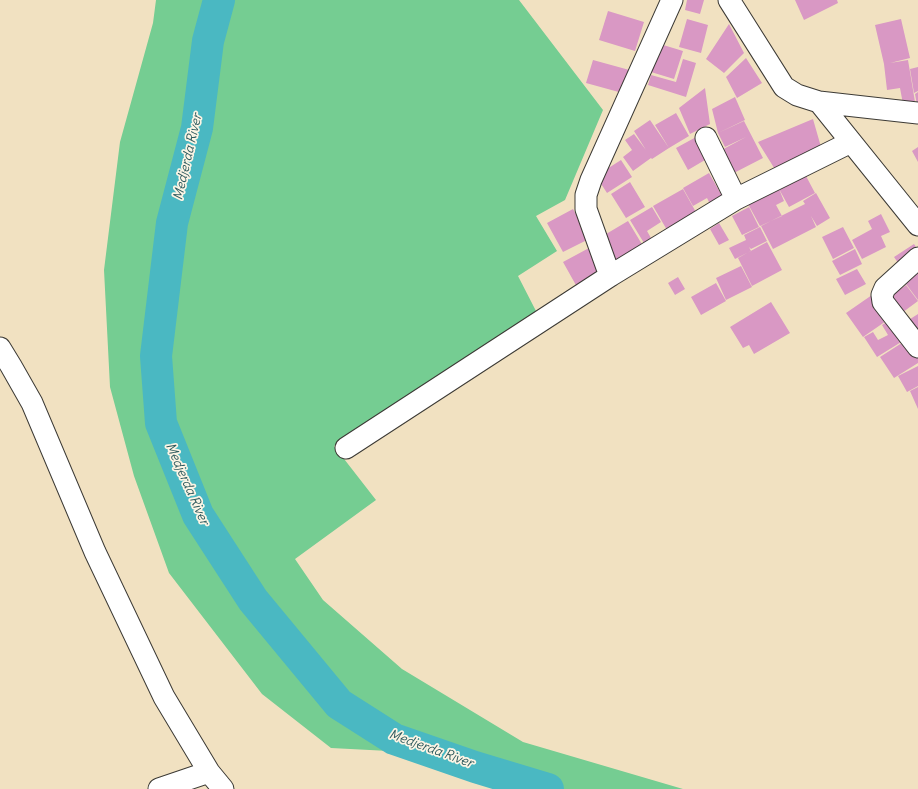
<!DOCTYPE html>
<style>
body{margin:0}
canvas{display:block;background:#f1e1c1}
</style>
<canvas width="918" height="789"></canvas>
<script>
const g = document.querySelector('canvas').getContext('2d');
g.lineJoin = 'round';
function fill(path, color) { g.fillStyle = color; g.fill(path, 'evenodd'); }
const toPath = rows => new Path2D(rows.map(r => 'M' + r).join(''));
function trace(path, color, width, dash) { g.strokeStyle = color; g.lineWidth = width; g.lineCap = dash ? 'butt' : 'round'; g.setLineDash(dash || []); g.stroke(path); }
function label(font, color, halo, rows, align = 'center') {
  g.font = font + ' Delius,sans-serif'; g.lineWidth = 3.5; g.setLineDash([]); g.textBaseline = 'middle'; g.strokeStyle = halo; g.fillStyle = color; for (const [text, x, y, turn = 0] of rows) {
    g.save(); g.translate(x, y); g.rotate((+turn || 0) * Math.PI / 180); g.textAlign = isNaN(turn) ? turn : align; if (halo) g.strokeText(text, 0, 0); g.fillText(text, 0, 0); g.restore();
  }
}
const green = toPath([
 [156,0,519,0,603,110,565,200,536,216,557,251,518,276,536,311,334,446,376,500,295,559,323,600,402,669,523,742,683,789,502,789,389,751,331,748,262,694,169,573,134,476,110,387,104,270,120,142,153,23]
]);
const river = toPath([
 [219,0,208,41,197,128,172,223,156,356,161,423,198,515,253,600,339,704,394,739,475,767,548,789]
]);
const building = toPath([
 [687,0,704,0,700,14,685,10],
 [795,0,837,0,838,3,804,20],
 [608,11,644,22,635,51,599,40],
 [687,19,708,25,701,53,679,47],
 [901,19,910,58,890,63,908,60,915,102,903,104,900,88,887,90,884,64,875,25],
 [729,24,744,53,724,73,706,59],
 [660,44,683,51,674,79,651,72],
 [746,58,762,83,737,98,726,77],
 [683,59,696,63,686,97,648,85,651,75,676,82],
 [593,60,633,71,626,94,586,83],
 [918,67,918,91,914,93,910,69],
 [705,88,710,124,690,134,679,108],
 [918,92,918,105,917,105,915,94],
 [735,97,745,120,718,133,712,109],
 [676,113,689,136,669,148,655,125],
 [813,119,821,147,776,171,758,142],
 [650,120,669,148,652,159,651,158,633,171,623,157,632,150,625,140,634,134,646,150,634,131],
 [744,121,763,158,728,176,716,153,746,137,725,147,718,133],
 [698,136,710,157,688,170,676,148],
 [918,147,918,162,912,151],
 [621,160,632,177,607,193,596,176],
 [709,173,725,201,712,208,707,198,693,206,683,188],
 [806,176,815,193,789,207,779,189],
 [630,182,645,207,626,218,611,194],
 [683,189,697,214,667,230,653,206],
 [779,189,784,201,776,205,782,216,760,226,748,204],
 [816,193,830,218,817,226,811,216,816,227,773,249,761,226,805,204,803,201],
 [652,207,661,222,647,231,651,238,644,243,630,220],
 [749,207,759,227,742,235,732,216],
 [573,209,589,239,563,252,547,223],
 [881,214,890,232,881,236,886,247,862,259,852,240,872,229,868,221],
 [628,221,646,251,613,270,596,240],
 [719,223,729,240,719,245,710,229],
 [760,227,767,241,751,249,749,247,751,251,735,259,729,248,746,240,744,235],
 [843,227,854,248,833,259,822,237],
 [767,242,782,270,752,286,738,258],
 [914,244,918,250,901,267,894,257],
 [589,248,603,274,577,287,563,262],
 [855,249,862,264,840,275,832,261],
 [918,262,918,300,900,276],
 [741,266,752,287,726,300,716,278],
 [857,269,866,284,845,295,836,279],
 [678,277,685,289,675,295,668,283],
 [716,283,726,301,701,315,691,297],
 [906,285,918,301,895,318,883,302],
 [872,295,889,319,863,337,846,313],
 [771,302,790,333,754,354,749,345,743,348,730,327],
 [918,314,918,352,907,321],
 [893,318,906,339,877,357,864,337,873,332,878,340,888,335,882,325],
 [908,339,918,355,918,363,894,378,880,357],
 [918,366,918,386,907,392,898,376],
 [918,387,918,409,910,391]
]);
const street = toPath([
 [729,0,784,87,797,95,819,102,918,225],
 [819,102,918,113],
 [706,138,736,199],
 [918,258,885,288,882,295,883,302,918,347],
 [610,276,586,209,586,195,591,180,672,0],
 [0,348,11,366,32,403,95,552,164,697,209,772,223,789],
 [346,448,610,276,736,199,851,142],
 [159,789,209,772]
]);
const waterNames = [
 ["Medjerda River",188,157,-77],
 ["Medjerda River",187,484,66],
 ["Medjerda River",431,749,20]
];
fill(green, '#75cd92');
trace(river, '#4ab8c2', 32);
fill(building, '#d998c4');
trace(street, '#3c3a35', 23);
trace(street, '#fff', 21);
label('italic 13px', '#2e5a5e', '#fcf5e5', waterNames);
</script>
